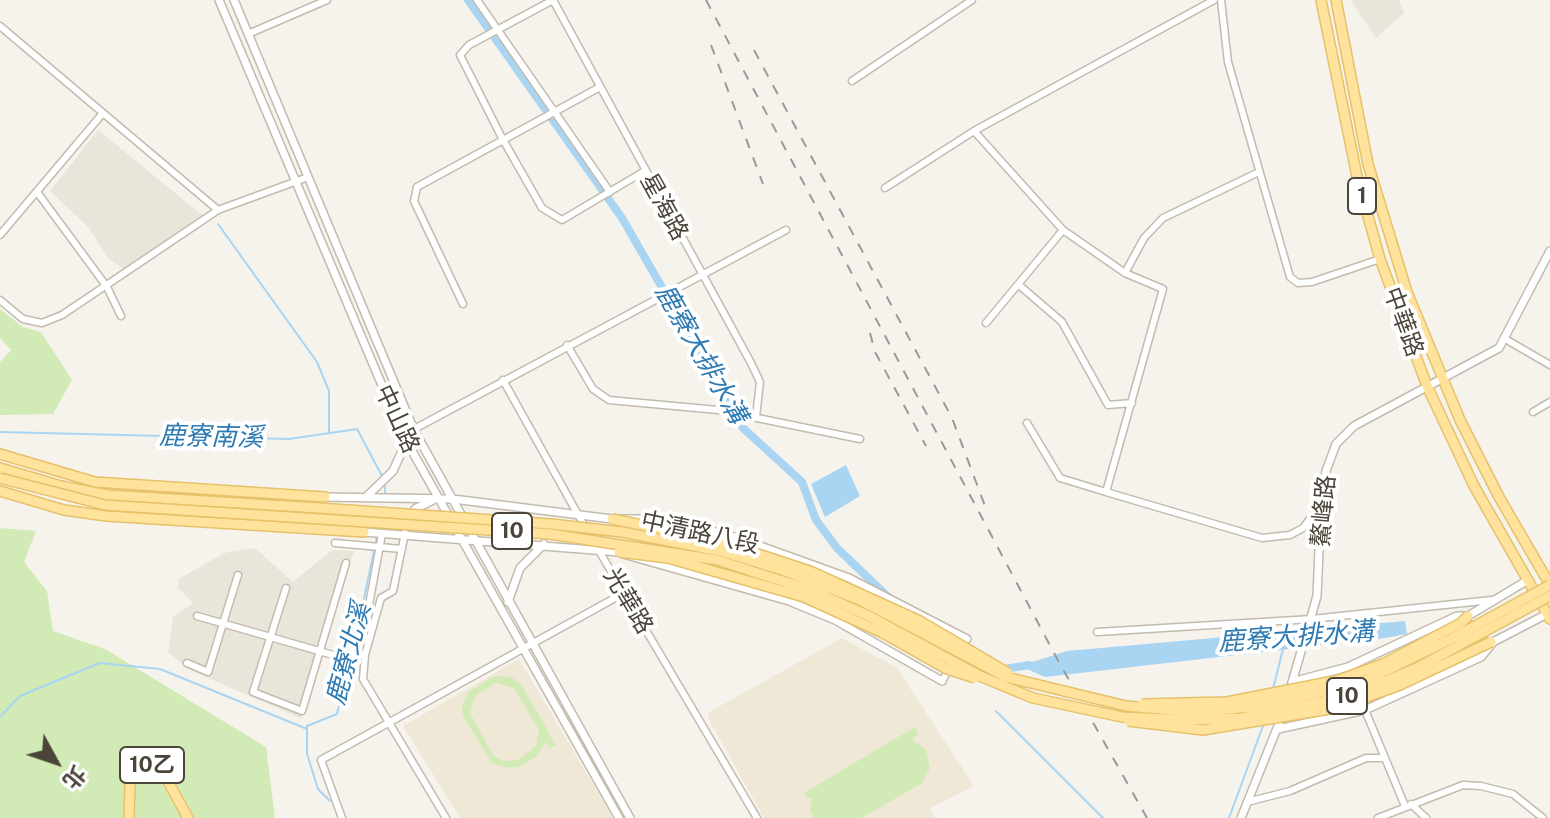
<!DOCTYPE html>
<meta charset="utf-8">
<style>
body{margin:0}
#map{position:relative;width:1550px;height:818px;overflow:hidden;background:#f6f3ec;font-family:"Public Sans","Noto Sans TC",sans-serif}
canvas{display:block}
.north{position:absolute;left:16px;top:722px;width:80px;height:80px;-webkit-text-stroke:6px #fff;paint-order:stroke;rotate:130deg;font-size:22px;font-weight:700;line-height:32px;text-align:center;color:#4b4439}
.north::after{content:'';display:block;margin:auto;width:28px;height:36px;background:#4b4439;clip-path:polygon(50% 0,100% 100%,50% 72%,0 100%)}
</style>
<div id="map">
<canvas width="1550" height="818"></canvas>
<div class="north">北</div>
</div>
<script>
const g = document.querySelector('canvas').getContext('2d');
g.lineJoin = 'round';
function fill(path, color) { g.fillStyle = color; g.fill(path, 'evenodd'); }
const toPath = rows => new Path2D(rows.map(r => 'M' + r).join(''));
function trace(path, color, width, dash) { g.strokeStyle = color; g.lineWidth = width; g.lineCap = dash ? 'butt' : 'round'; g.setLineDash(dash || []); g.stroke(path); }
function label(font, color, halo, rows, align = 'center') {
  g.font = font + ' "Public Sans","Noto Sans TC",sans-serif'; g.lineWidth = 8; g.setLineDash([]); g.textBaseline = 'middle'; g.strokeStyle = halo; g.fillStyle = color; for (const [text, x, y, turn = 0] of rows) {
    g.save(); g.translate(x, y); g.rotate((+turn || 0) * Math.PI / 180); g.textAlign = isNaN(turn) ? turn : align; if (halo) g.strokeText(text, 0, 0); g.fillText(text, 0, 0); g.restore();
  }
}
const residential = toPath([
 [1351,0,1399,0,1404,13,1376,38],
 [98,130,202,215,126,271,108,258,89,228,50,191],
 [255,548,293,582,332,550,354,551,302,719,190,670,168,652,173,617,193,603,178,588,179,579,224,553]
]);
const education = toPath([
 [842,638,897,668,974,786,930,808,935,818,764,818,708,718,709,712],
 [519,659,613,818,460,818,403,726]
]);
const green = toPath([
 [0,309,23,327,41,332,72,380,53,414,0,415,0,362,11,350,0,338],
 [0,528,36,531,24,562,47,591,53,631,105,649,266,747,275,818,0,818],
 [494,676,511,677,520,683,556,745,550,748,546,742,536,757,521,766,506,768,492,763,463,716,462,707,468,692],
 [495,683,514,688,539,730,536,746,518,760,503,761,493,755,470,713,474,697],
 [915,727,919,734,912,739,926,750,930,768,921,784,861,818,814,818,810,811,812,798,807,799,804,793]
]);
const water = toPath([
 [846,465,860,496,825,517,811,484],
 [1405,621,1407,634,1385,638,1045,677,1020,666,1067,651]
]);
const stream = toPath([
 [218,224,317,362,329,391,329,432],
 [0,432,289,439,357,429,382,476],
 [385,481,385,494],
 [358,627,377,536],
 [1273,689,1283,649],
 [996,711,1103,818],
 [0,717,20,696,100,663,160,669,307,729],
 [330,801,318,789,307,754,307,726,337,714,352,653],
 [1229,818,1264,723]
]);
const canal = toPath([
 [468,0,622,218,743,428,802,482,816,520,837,548,888,597],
 [999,670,1029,665]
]);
const minor = toPath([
 [477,0,610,192],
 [553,0,751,363,760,382,756,417],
 [553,0,469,45,460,55,502,138,542,208,562,220,643,172],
 [1221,0,1228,62,1290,277,1298,283,1312,282,1380,259],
 [0,26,218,210],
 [248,34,327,0],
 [852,81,972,0],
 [974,131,1063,230,1125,273,1163,289,1106,492,1262,538,1290,535,1303,528,1321,504],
 [885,188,974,131,1214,0],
 [37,192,107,287,121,316],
 [0,235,103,113],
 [1125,273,1144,238,1163,218,1259,172],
 [1019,285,1062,322,1108,405,1132,403],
 [0,300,23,319,42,323,62,315,218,210,308,177],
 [463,304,414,201,417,187,600,87],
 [986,323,1063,230],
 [1507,340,1550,365],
 [567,345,593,389,609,400,718,410,860,439],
 [503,380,586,529],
 [1533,412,1550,402],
 [1027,423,1060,478,1106,492],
 [403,435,786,230],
 [405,533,393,591,381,598,365,655,363,679,446,818],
 [592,539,757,818],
 [335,543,402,549],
 [286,588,253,692,302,711,346,563],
 [197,616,340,657,353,650,369,605,382,534],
 [1097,632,1312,619,1492,600],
 [187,663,208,672,238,575],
 [942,681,961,650],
 [1365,710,1405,806],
 [1247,802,1290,791,1366,758,1385,758],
 [1411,804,1426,818],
 [342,818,321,760,624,593],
 [1378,818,1463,785,1481,786,1513,794,1543,818]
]);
const tertiary = toPath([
 [219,0,403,435,619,818],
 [234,0,414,430,630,818],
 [367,496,393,471,406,442],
 [325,497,453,499,612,519,658,519,700,528,738,538,849,578,967,639],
 [411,517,415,509,435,499],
 [364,532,619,552],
 [623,554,789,601,835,620,942,681],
 [508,602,520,568,544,544],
 [1493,642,1547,614],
 [1292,682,1348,667,1457,616,1468,616,1528,580],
 [1289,693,1317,596,1321,504,1326,471,1336,444,1354,426,1499,348,1550,251],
 [1278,729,1365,710,1481,657,1494,641],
 [1241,818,1282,716]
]);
const primary = toPath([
 [1321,0,1358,181,1380,259,1427,386,1474,486,1550,619],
 [1336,0,1368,164,1407,292,1460,420,1499,497,1550,585],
 [0,454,95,482,325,497],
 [0,468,61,486,107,495,319,508],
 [0,491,64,510,106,516,364,532],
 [129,818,130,783,147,764,156,766,164,774,188,818]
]);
const rail = toPath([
 [706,0,1061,666,1147,818],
 [711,45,763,184],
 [754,50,952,418,985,506],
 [870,333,875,352,926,446]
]);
const primaryBridge = toPath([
 [0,478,105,505,550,534,717,560,807,589,867,615,982,677,1033,698,1122,717,1187,720,1242,718,1356,694,1417,668,1550,596],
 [319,508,551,524,622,532,720,551,782,570,860,600,1006,677,1126,706,1194,712,1250,707,1361,683,1453,638,1550,585],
 [612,519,715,540,810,571,918,620,1008,673],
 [619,552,668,558,804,597,883,633,947,669,975,678],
 [1142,704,1227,702,1339,680,1383,664,1461,623,1468,616],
 [1128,721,1203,730,1336,708,1400,685,1491,642]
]);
const shields = [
 [1362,196,28],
 [512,531,40],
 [1347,696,40],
 [152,765,64]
];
const shieldNames = [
 ["1",1362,196],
 ["10",512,531],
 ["10",1347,696],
 ["10乙",152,765]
];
const streetNames = [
 ["星海路",664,207,61],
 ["中華路",1403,322,70],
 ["中山路",397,419,65],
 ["鰲峰路",1324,511,-85],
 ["中清路八段",700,533,12],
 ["光華路",628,601,59]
];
const waterNames = [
 ["鹿寮大排水溝",701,354,60],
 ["鹿寮南溪",211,437,1],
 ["鹿寮大排水溝",1296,637,-4],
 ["鹿寮北溪",349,654,-75]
];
fill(residential, '#eae5da');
fill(education, '#efe8d6');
fill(green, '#d2eab5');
fill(water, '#a9d4f2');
trace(stream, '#a9d4f2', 2);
trace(canal, '#a9d4f2', 8);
trace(minor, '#c2bbae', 9);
trace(tertiary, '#c2bbae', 10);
trace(primary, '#e6c16a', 12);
trace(minor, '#fff', 6);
trace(tertiary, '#fff', 7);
trace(primary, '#ffe39c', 9);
trace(rail, '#9a9a9a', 2, [10, 10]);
trace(primaryBridge, '#e6c16a', 12, []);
trace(primaryBridge, '#ffe39c', 9);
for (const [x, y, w] of shields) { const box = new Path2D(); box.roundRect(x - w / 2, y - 18, w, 36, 6); g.fillStyle = '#fff'; g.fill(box); trace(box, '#4b4439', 2); }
label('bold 22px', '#4b4439', null, shieldNames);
label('24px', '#4b4439', '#fff', streetNames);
label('italic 26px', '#2e7ab2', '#fff', waterNames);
</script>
